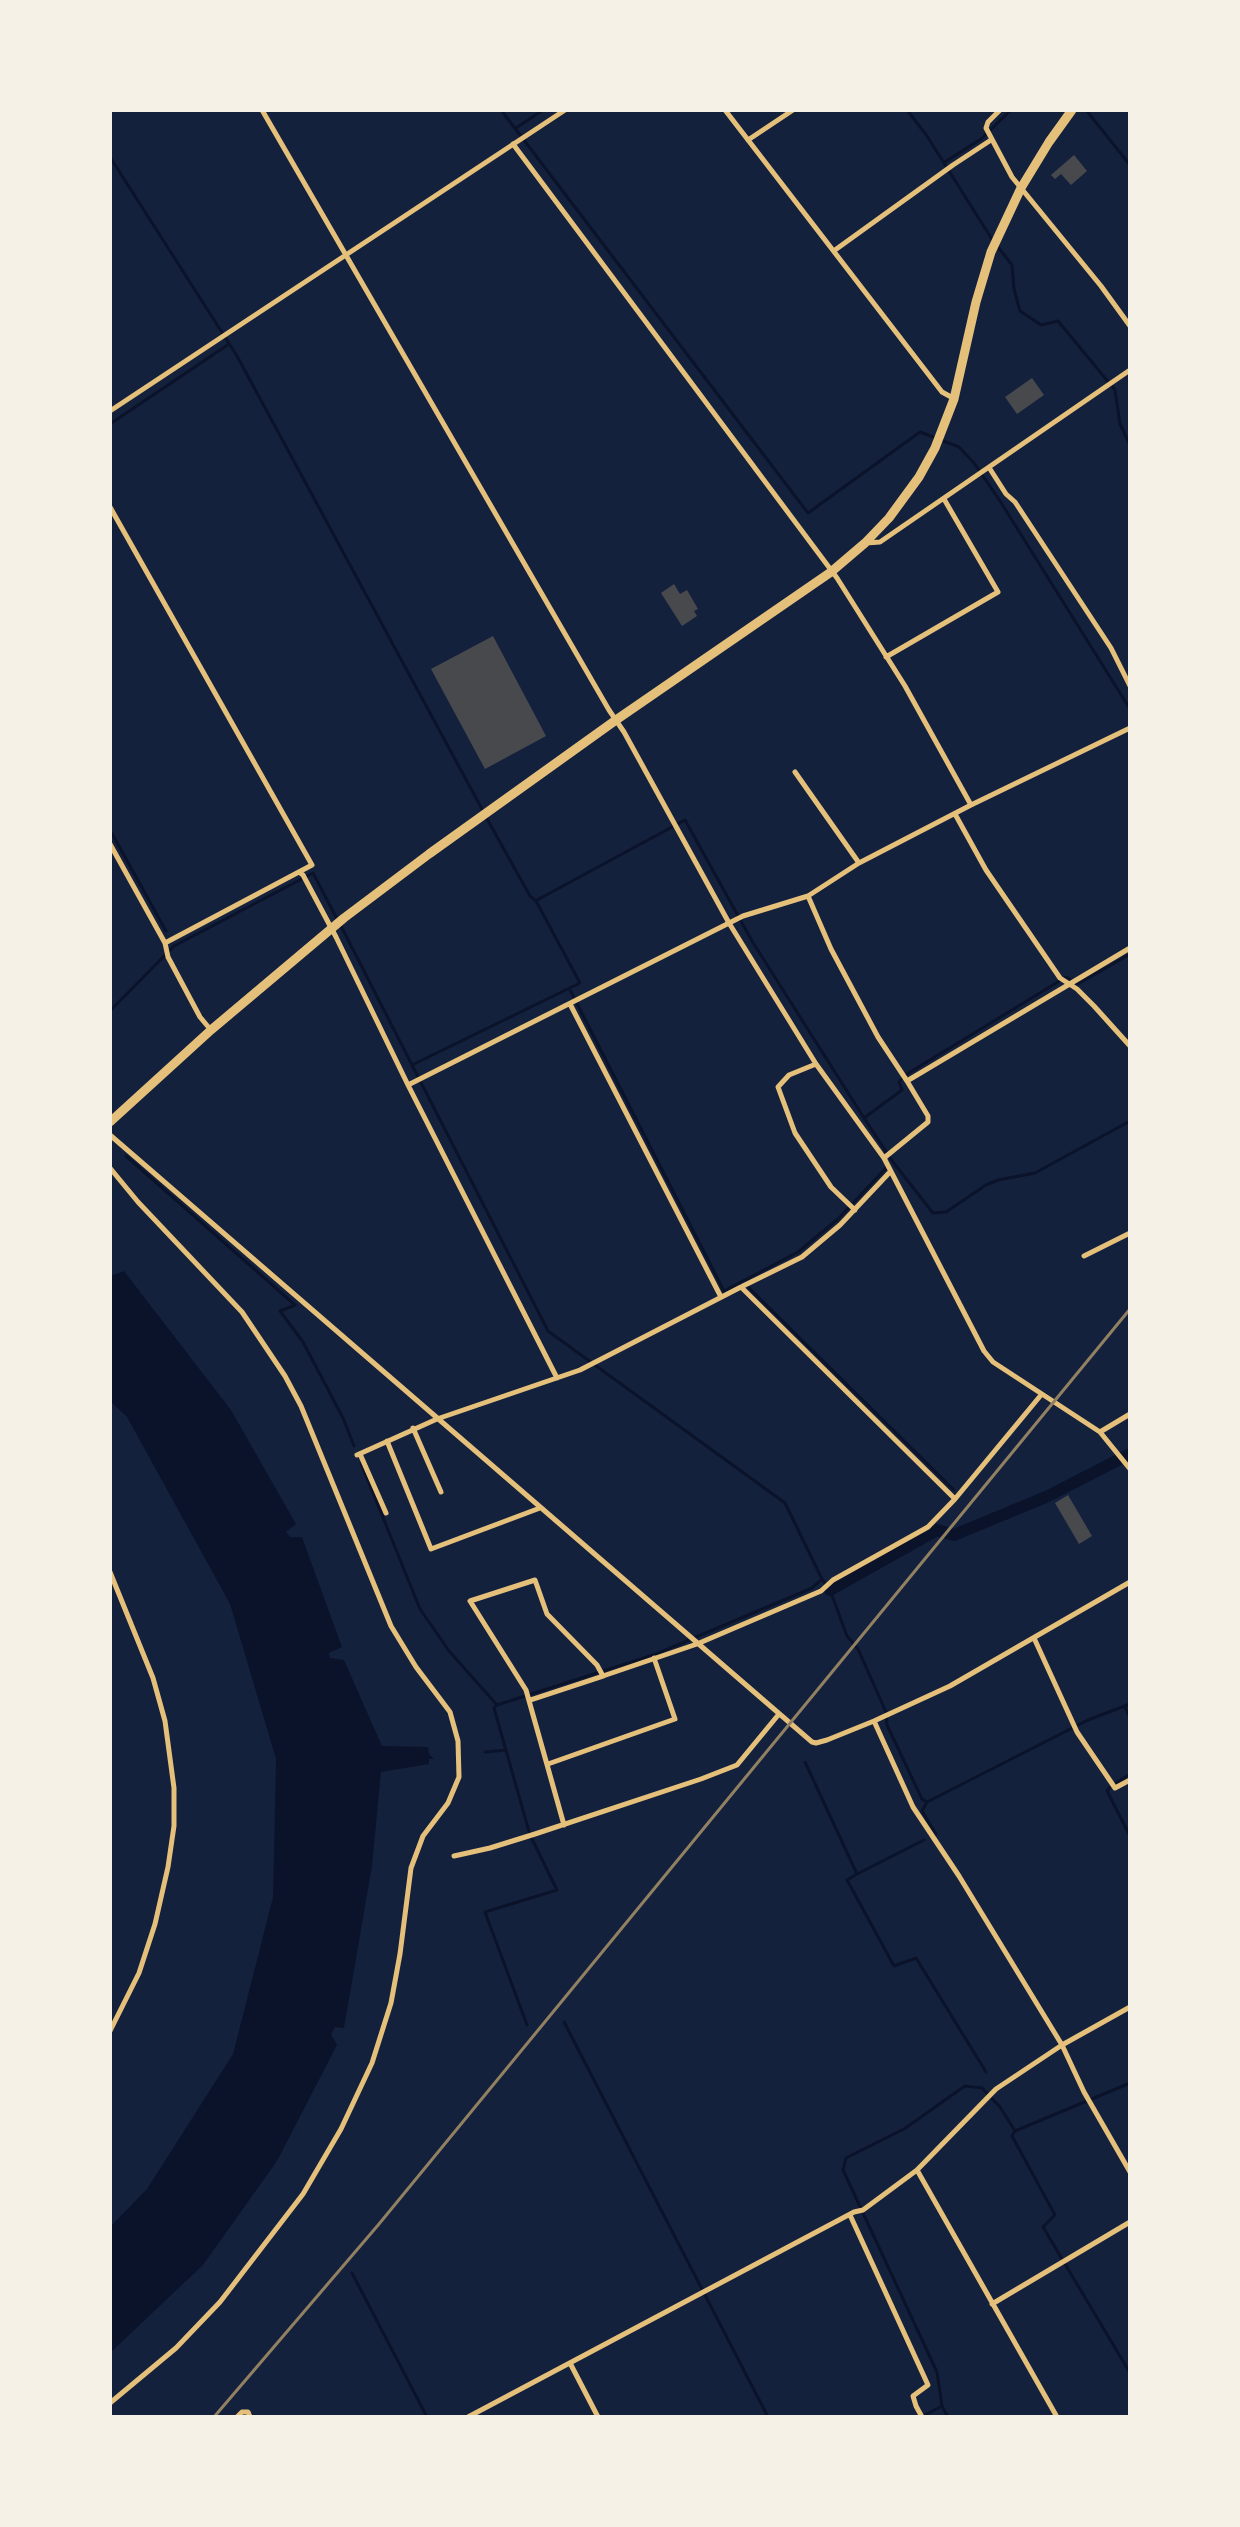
<!DOCTYPE html>
<style>
body{margin:0}
#map{position:relative;width:1240px;height:2527px;overflow:hidden;background:#14213d;font-family:"Noto Sans",sans-serif}
canvas{display:block}
.frame{position:absolute;inset:0;border:112px solid #f6f1e7;pointer-events:none}
</style>
<div id="map">
<canvas width="1240" height="2527"></canvas>
<div class="frame"></div>
</div>
<script>
const g = document.querySelector('canvas').getContext('2d');
g.lineJoin = 'round';
function fill(path, color) { g.fillStyle = color; g.fill(path, 'evenodd'); }
const toPath = rows => new Path2D(rows.map(r => 'M' + r).join(''));
function trace(path, color, width, dash) { g.strokeStyle = color; g.lineWidth = width; g.lineCap = dash ? 'butt' : 'round'; g.setLineDash(dash || []); g.stroke(path); }
const water = toPath([
 [124,1271,231,1410,296,1524,286,1532,290,1537,302,1537,342,1647,329,1653,330,1658,344,1660,382,1746,428,1747,429,1754,434,1759,429,1759,429,1764,381,1772,372,1866,344,2028,335,2027,331,2034,337,2045,277,2161,203,2265,110,2353,110,2227,147,2189,233,2054,273,1897,276,1759,230,1604,127,1417,110,1401,110,1276]
]);
const stream = toPath([
 [501,110,808,513,920,432,959,447,974,463,1000,501,1130,709],
 [907,110,927,136,993,241],
 [1086,110,1130,165],
 [516,128,543,110],
 [110,157,237,356,483,811],
 [945,162,981,139,1011,110],
 [998,247,1012,265,1014,289,1020,311,1041,325,1058,321,1115,390,1120,424,1130,445],
 [110,424,229,344],
 [110,830,166,931],
 [537,900,685,820,752,941,864,1118,893,1162,933,1213,946,1212,986,1185,998,1180,1035,1173,1130,1121],
 [341,926,548,1331,785,1503,822,1579,830,1590,847,1636,858,1649,886,1712,887,1725,922,1799,927,1802,1088,1720,1130,1704],
 [569,988,724,1291,798,1252,838,1219,887,1167],
 [110,1011,174,946,313,873,337,919],
 [412,1065,580,983,536,901,530,896,486,817],
 [864,1118,902,1090,899,1082,907,1074,1066,977,1078,984,1130,954],
 [126,1156,295,1305,280,1311,303,1342,343,1418,354,1446],
 [746,1285,954,1490],
 [361,1463,420,1609,449,1651,497,1705],
 [1125,1707,1130,1718],
 [485,1752,506,1750],
 [805,1762,857,1874,847,1880,894,1966,916,1958,986,2072],
 [1116,1783,1130,1774],
 [1110,1787,1107,1791,1130,1836],
 [927,1802,922,1811,936,1834],
 [857,1874,924,1840],
 [564,2022,768,2417],
 [527,2025,485,1912,557,1890,530,1835,494,1708,497,1705,656,1654,812,1588,822,1579],
 [1015,2131,1012,2136,1055,2215,1043,2227,1130,2373],
 [352,2273,427,2417],
 [921,2417,942,2406],
 [948,2417,942,2406,937,2372,843,2170,846,2158,904,2129,965,2086,982,2088,1000,2107,1015,2131,1130,2083]
]);
const canal = toPath([
 [830,1590,937,1530,954,1535,1046,1497,1130,1454]
]);
const building = toPath([
 [1074,155,1087,171,1071,185,1061,174,1055,179,1051,175],
 [1032,378,1044,395,1017,414,1005,397],
 [674,584,680,594,687,590,698,609,694,611,697,616,682,626,661,593],
 [493,636,546,736,485,769,431,669],
 [1068,1495,1092,1536,1079,1544,1055,1503]
]);
const minor = toPath([
 [262,110,609,710,624,732,729,923,816,1064,884,1158,984,1351,993,1362,1100,1432,1130,1469],
 [725,110,942,392,953,398],
 [1000,110,988,122,986,128,1012,177,1101,286,1130,326],
 [748,140,793,110],
 [513,144,837,578,905,686,971,805],
 [835,250,953,165,991,140],
 [110,411,565,110],
 [990,469,1006,494,1015,502,1111,648,1130,686],
 [110,507,312,865,165,943],
 [866,543,880,542,1130,370],
 [886,657,998,592,944,499],
 [795,772,859,863],
 [955,814,986,870,1060,978,1077,989,1094,1006,1130,1046],
 [110,844,165,943,168,957,200,1017,210,1029],
 [299,872,303,875,336,937,408,1085,557,1378],
 [808,896,831,949,878,1037,907,1081,1130,948],
 [570,1004,721,1297],
 [816,1064,789,1075,778,1087,795,1133,831,1187,855,1210],
 [408,1085,743,916,808,896,859,863,971,805,1130,728],
 [110,1135,812,1742,816,1743,827,1740,874,1721,950,1686,1130,1582],
 [884,1158,928,1122,928,1116,907,1081],
 [110,1168,138,1202,242,1312,285,1376,301,1406,391,1626,416,1667,450,1712,458,1741,459,1777,448,1803,423,1836,411,1868,400,1954,391,2003,372,2063,341,2129,303,2194,220,2302,176,2348,110,2403],
 [1084,1256,1130,1233],
 [743,1286,802,1257,840,1225,889,1173],
 [413,1428,441,1492],
 [1100,1432,1130,1414],
 [387,1441,431,1549,540,1508],
 [360,1454,386,1513],
 [357,1455,437,1419,580,1370,741,1287,955,1499],
 [110,1572,153,1678,165,1721,174,1788,174,1826,168,1867,155,1924,139,1973,110,2031],
 [1034,1638,1077,1732,1115,1788,1130,1780],
 [530,1700,603,1676],
 [874,1721,913,1807,959,1876,1062,2045,1084,2092,1130,2172],
 [548,1764,675,1719,654,1658],
 [564,1825,526,1690,470,1601,535,1580,547,1614,597,1665,603,1676,697,1644,821,1591,833,1580,928,1527,955,1499,1041,1395],
 [454,1856,490,1848,535,1834,701,1779,737,1765,779,1714],
 [917,2170,1057,2417],
 [850,2215,928,2385,913,2396,916,2406,922,2417],
 [992,2304,1130,2222],
 [570,2363,598,2417],
 [237,2417,242,2412,248,2412,250,2417],
 [468,2417,854,2212,863,2210,917,2170,996,2089,1062,2045,1130,2007]
]);
const trunk = toPath([
 [110,1122,211,1030,344,918,429,854,616,720,831,572,865,543,889,518,919,477,935,448,954,399,976,302,991,252,1021,188,1049,142,1072,110]
]);
const rail = toPath([
 [214,2417,379,2224,1130,1309]
]);
fill(water, '#0b132b');
trace(stream, '#0b132b', 3);
trace(canal, '#0b132b', 12);
fill(building, '#48494c');
trace(minor, '#e5c07b', 5);
trace(trunk, '#e5c07b', 9);
trace(rail, '#918062', 3);
</script>
